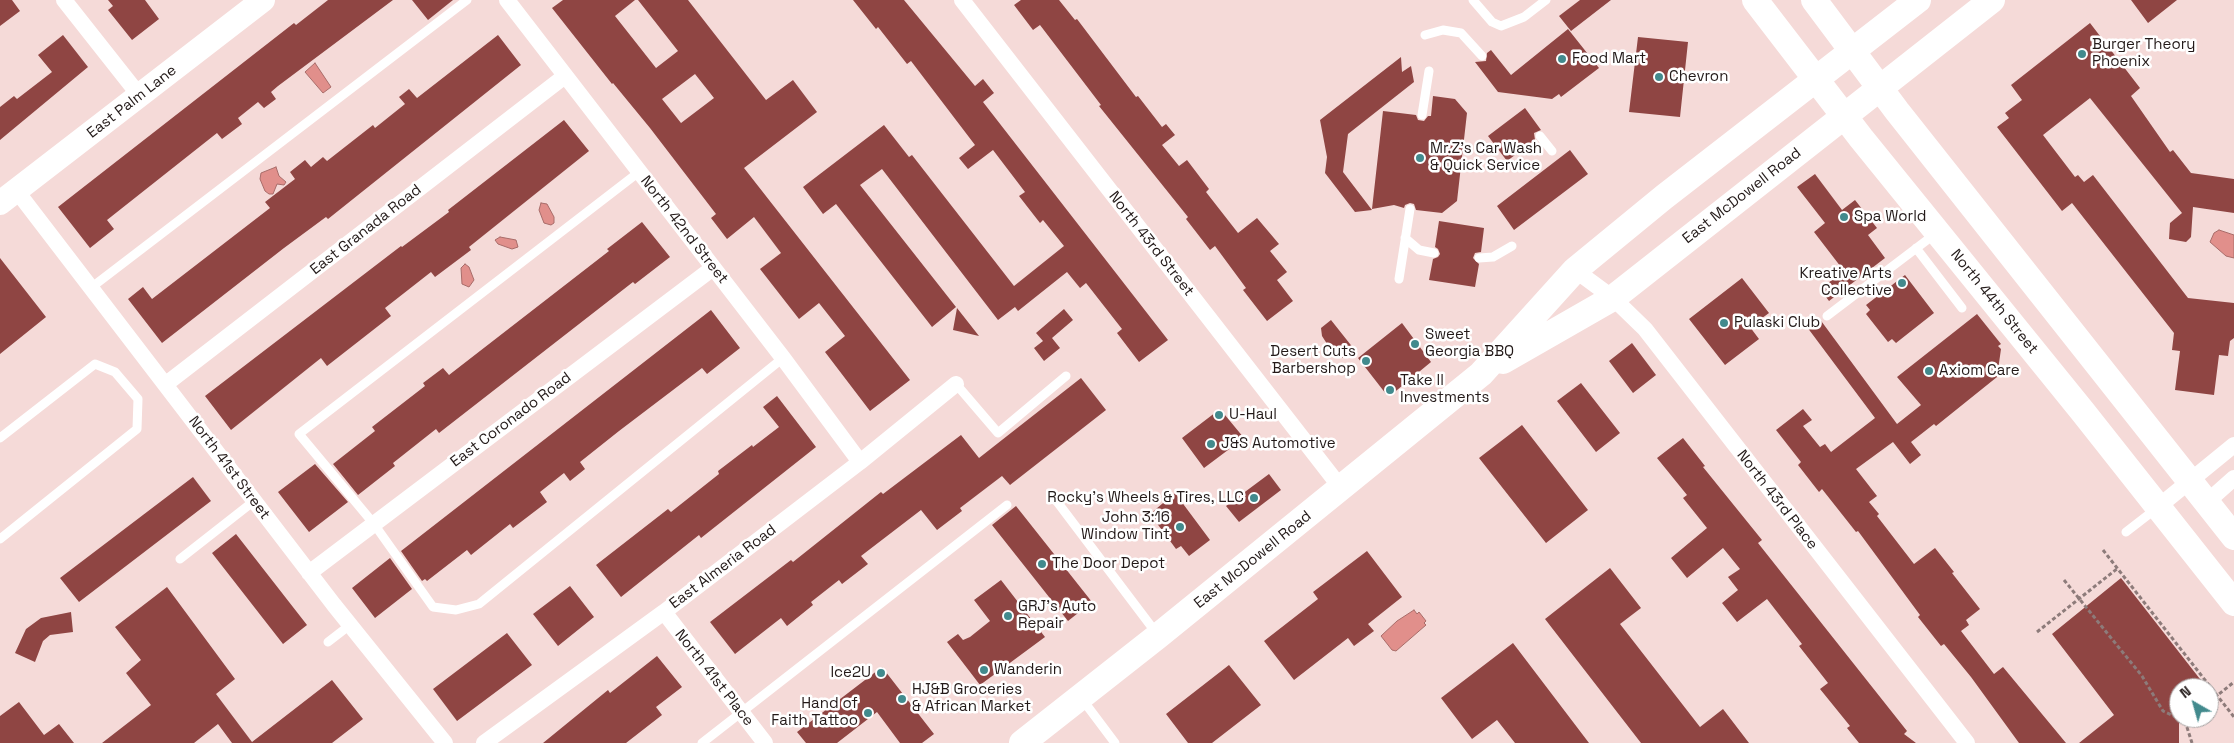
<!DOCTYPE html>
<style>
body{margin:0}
#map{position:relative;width:2234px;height:743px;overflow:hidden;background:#f5dad8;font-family:"Space Grotesk",sans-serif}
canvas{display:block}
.north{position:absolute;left:2169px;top:678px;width:50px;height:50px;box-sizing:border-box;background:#fff;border:1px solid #a7a3a3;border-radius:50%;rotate:322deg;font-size:14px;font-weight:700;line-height:20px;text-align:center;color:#231a19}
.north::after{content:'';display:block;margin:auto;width:18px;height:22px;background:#428a8d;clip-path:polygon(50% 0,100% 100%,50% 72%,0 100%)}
</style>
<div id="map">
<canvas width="2234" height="743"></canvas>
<div class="north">N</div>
</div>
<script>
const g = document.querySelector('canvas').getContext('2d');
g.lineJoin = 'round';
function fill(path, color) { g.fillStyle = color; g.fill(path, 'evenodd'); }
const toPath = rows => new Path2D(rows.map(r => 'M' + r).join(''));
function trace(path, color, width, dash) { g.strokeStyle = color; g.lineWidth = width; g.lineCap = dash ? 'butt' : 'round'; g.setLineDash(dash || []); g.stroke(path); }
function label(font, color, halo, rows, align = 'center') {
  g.font = font + ' "Space Grotesk",sans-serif'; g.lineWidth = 5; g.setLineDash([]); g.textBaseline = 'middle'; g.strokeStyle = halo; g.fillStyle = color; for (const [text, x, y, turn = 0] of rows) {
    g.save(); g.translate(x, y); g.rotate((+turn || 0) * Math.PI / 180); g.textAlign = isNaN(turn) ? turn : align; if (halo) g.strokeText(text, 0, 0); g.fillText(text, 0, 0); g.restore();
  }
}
const water = toPath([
 [315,63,331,87,323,93,305,72,315,63],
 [276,167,279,176,286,182,284,185,277,184,273,194,269,194,265,191,260,179,261,173,276,167],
 [541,203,547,204,554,217,554,223,551,225,544,223,539,210,541,203],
 [2219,230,2234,235,2234,258,2226,256,2210,242,2214,233,2219,230],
 [500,237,516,240,518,247,512,249,498,244,495,240,500,237],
 [465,264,469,267,474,280,469,287,462,284,461,268,465,264],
 [1414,610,1417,614,1419,612,1426,621,1424,623,1426,625,1396,651,1392,650,1381,636,1397,621,1414,610]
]);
const building = toPath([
 [0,0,12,0,20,11,0,26],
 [108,0,145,0,159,19,132,40,108,10,113,6],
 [328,0,393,0,278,86,271,92,276,99,264,108,258,102,238,118,242,124,222,139,217,133,107,220,114,229,90,248,58,207,294,23,296,25],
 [412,0,453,0,428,20],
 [563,0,635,0,615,16,656,68,678,51,638,0,688,0,766,100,793,80,817,112,744,168,910,380,870,411,825,352,845,336,819,303,799,319,760,269,781,253,754,217,727,239,711,218,716,214,650,128,613,83,612,84,552,8],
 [695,74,714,98,681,123,662,99],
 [853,0,904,0,975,86,983,79,994,93,983,102,1168,340,1139,362,1117,333,1122,329,1086,283,1080,288,1067,272,1018,311,1015,307,998,320,882,169,860,185,956,307,932,327,836,204,823,214,803,187,884,125,909,157,912,155,1014,286,1064,246,1043,220,1040,223,1019,196,1025,192,993,150,968,169,959,158,975,145,911,61,907,64,878,27,876,29],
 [1021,0,1059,0,1075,20,1077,19,1136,97,1138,96,1162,127,1166,124,1175,135,1162,145,1179,166,1187,160,1209,189,1206,192,1238,233,1257,218,1279,244,1270,251,1287,272,1277,280,1293,301,1267,321,1243,290,1246,288,1215,246,1210,250,1186,219,1188,217,1099,106,1101,105,1040,25,1033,30,1014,5],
 [1580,0,1611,0,1571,31,1559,16],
 [2131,0,2177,0,2148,23],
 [2090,23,2140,88,2131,96,2170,152,2173,150,2191,173,2234,179,2234,213,2193,207,2191,237,2186,242,2169,239,2170,223,2182,213,2090,98,2043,135,2075,177,2078,175,2084,182,2093,175,2188,298,2234,303,2234,338,2230,341,2228,356,2219,355,2214,395,2175,390,2180,351,2172,350,2174,333,2072,203,2062,211,1997,127,2009,118,2005,113,2022,100,2011,85],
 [1568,29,1599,68,1561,97,1559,94,1552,99,1498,92,1475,62,1486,61,1487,53,1491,50,1511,75],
 [63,35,88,67,0,140,0,107,14,96,17,99,52,72,38,55],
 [498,35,521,65,328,219,326,217,284,248,162,343,128,299,143,287,152,299,270,208,265,202,295,179,290,172,305,160,311,167,323,157,327,161,373,125,375,128,405,104,399,97,409,89,417,98],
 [1638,37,1688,42,1680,117,1629,112],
 [1401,57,1402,72,1411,66,1414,82,1348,134,1343,172,1372,210,1355,212,1325,173,1327,157,1320,120],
 [1433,96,1455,99,1467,113,1457,201,1442,213,1416,210,1414,204,1410,203,1405,205,1404,208,1394,205,1372,209,1383,111,1416,115,1418,120,1424,121,1428,116,1431,116],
 [1525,108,1541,130,1534,133,1535,140,1507,161,1488,136],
 [564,120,589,151,469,247,471,250,435,277,431,272,385,308,391,316,327,366,321,358,231,430,205,396,401,246,402,247,449,212,448,210],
 [1570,150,1588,174,1514,230,1497,206],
 [1815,174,1842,210,1855,200,1877,228,1868,235,1885,258,1829,301,1820,289,1844,271,1814,232,1825,223,1797,187],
 [1439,221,1484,228,1481,252,1475,253,1473,258,1479,264,1475,287,1429,280,1433,259,1438,257,1440,254,1438,249,1435,247],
 [642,222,670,257,635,284,633,282,439,433,436,429,393,463,395,466,358,495,333,464,375,431,372,427,425,386,423,383,443,368,449,375,609,251,607,249],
 [0,258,46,317,0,354],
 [1905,275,1934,313,1896,343,1892,339,1888,342,1866,314,1870,310,1866,305],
 [1742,278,1769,313,1750,327,1759,339,1725,365,1689,319],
 [957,308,979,336,953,330],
 [1064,309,1073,320,1052,338,1060,348,1044,361,1034,348,1043,341,1036,333],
 [711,310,740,348,707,374,702,368,619,431,580,462,585,469,570,481,564,473,540,492,547,502,513,528,510,524,471,555,467,550,427,581,425,579,422,581,401,551],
 [1977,314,2001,344,1998,346,2001,349,1997,377,1936,426,1934,424,1911,442,1921,455,1910,464,1893,442,1856,469,1877,496,1869,502,1879,514,1877,516,1914,564,1935,548,1954,572,1952,573,1980,609,1966,620,1969,625,1961,631,1994,674,2003,667,2066,743,2019,743,1971,677,1944,644,1941,646,1918,617,1920,615,1858,531,1856,532,1822,489,1819,492,1798,465,1801,462,1776,430,1803,409,1812,420,1803,426,1820,447,1825,444,1831,452,1875,418,1807,327,1819,318,1897,424,1921,405,1897,377],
 [1331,320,1354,349,1343,358,1336,358,1322,336,1321,328],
 [1402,323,1431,362,1391,395,1388,392,1386,394,1358,358],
 [1632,343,1656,375,1633,393,1609,361],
 [1081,378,1106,410,1010,485,1002,476,960,508,962,511,937,530,921,510,861,556,868,564,842,584,839,580,811,602,813,605,787,626,781,618,735,654,710,622,791,560,793,562,881,492,883,494,961,435,979,458],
 [1581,383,1620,433,1596,452,1557,401],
 [777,396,816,447,701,538,699,535,621,597,596,565,668,509,671,512,719,474,718,471,752,445,753,447,779,427,763,407],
 [1220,409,1244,438,1204,468,1182,438],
 [1522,425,1588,510,1546,543,1479,458],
 [1683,438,1705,466,1703,467,1762,540,1758,543,1907,731,1904,734,1916,743,1859,743,1847,728,1850,726,1820,689,1828,683,1799,646,1802,644,1767,599,1737,622,1722,603,1738,590,1728,577,1740,569,1723,548,1687,578,1671,558,1707,528,1683,498,1687,495,1657,458],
 [315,464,348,502,309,532,278,492],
 [1269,474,1281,490,1239,522,1226,506],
 [193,477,211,501,79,602,60,578],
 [1175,493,1210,540,1189,556,1181,546,1176,549,1150,514],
 [1016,506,1092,602,1068,621,992,525],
 [236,534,307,625,283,644,212,553],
 [1367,551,1402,597,1368,624,1374,631,1354,646,1348,638,1294,680,1264,641,1318,599,1313,592],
 [390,558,412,589,375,618,352,588],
 [1610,568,1641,608,1620,624,1700,727,1723,709,1749,743,1641,743,1545,619],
 [2121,578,2207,688,2179,688,2179,743,2079,743,2114,715,2052,634],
 [1001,580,1045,637,980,685,947,642,958,634,963,640,970,637,990,621,974,600],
 [570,586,594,617,558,646,533,614],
 [167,587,235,679,216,694,252,742,332,680,363,719,332,743,232,743,218,724,194,743,102,743,151,705,126,673,141,660,115,627],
 [71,612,73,632,50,635,43,641,35,662,15,653,26,629,41,618],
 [507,633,532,665,457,721,433,689],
 [1513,643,1589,743,1515,743,1497,720,1472,739,1441,698],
 [657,656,682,687,656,707,662,715,626,743,543,743,608,690,610,693],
 [1229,665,1261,705,1212,743,1188,743,1166,714],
 [882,667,934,734,922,743,900,743,877,712,837,743,806,743,797,732],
 [19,702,44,735,59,724,74,743,0,743,0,716]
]);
const path = toPath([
 [2103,550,2234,717],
 [2064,580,2142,676,2163,711,2185,721,2192,743],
 [2037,632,2118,568],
 [2209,702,2234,682]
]);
const lane = toPath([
 [1473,0,1492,22,1501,26,1524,17,1546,0],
 [1425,35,1443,30,1461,33,1482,56],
 [1422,115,1429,71],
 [1540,136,1552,151],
 [639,172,299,434,374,524,433,607,456,610,479,604,783,358],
 [1405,238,1419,250,1434,253],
 [1916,248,1962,308],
 [1479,258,1493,257,1512,246],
 [1399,279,1410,209],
 [92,287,467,0],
 [1827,316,1935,234],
 [956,384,998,433,1066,376],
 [0,438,95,364,115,372,138,399,137,429,0,539],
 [1052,495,1157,634],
 [2126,532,2157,508],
 [180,559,254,501],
 [328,642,350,625],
 [1082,699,1115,743],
 [702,743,1007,505]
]);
const street = toPath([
 [64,0,139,95],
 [507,0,783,358,860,462],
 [962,0,1341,488],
 [16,190,334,605,445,743],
 [1575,270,1613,298,1645,329,1967,743],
 [166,384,565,76],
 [2207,502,2234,478],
 [2158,507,2234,445],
 [309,573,713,268],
 [664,612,765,743],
 [484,743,664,612,860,462,956,384]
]);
const secondary = toPath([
 [0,203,263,0]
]);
const primary = toPath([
 [1755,0,1861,138,2083,412,2234,603],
 [1814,0,1897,111,2234,537],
 [1503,361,1613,298,1992,0],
 [1022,743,1158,636,1481,374,1575,270,1664,197,1918,0]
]);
const markers = [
 [2082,54,5,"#428a8d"],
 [1562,59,5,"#428a8d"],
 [1659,77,5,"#428a8d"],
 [1420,158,5,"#428a8d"],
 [1844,217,5,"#428a8d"],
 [1902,283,5,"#428a8d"],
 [1724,323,5,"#428a8d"],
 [1415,344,5,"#428a8d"],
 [1366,361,5,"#428a8d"],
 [1929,371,5,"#428a8d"],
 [1390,390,5,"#428a8d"],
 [1219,415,5,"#428a8d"],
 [1211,444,5,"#428a8d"],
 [1254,498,5,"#428a8d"],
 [1180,527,5,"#428a8d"],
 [1042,564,5,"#428a8d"],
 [1008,616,5,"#428a8d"],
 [984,670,5,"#428a8d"],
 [881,673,5,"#428a8d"],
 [902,699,5,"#428a8d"],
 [868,713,5,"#428a8d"]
];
const poiNames = [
 ["Burger Theory",2092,45],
 ["Phoenix",2092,62],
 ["Food Mart",1572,59],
 ["Chevron",1669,77],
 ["Mr.Z's Car Wash",1430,149],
 ["& Quick Service",1430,166],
 ["Spa World",1854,217],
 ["Kreative Arts",1892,274,"right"],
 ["Collective",1892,291,"right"],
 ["Pulaski Club",1734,323],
 ["Sweet",1425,335],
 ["Georgia BBQ",1425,352],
 ["Desert Cuts",1356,352,"right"],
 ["Barbershop",1356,369,"right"],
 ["Axiom Care",1939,371],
 ["Take ll",1400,381],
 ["Investments",1400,398],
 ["U-Haul",1229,415],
 ["J&S Automotive",1221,444],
 ["Rocky's Wheels & Tires, LLC",1244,498,"right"],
 ["John 3:16",1170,518,"right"],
 ["Window Tint",1170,535,"right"],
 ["The Door Depot",1052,564],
 ["GRJ's Auto",1018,607],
 ["Repair",1018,624],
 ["Wanderin",994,670],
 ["Ice2U",871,673,"right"],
 ["HJ&B Groceries",912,690],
 ["& African Market",912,707],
 ["Hand of",858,704,"right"],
 ["Faith Tattoo",858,721,"right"]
];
const streetNames = [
 ["East Palm Lane",132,102,-38],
 ["East McDowell Road",1742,196,-38],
 ["East Granada Road",366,230,-38],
 ["North 42nd Street",684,230,52],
 ["North 43rd Street",1151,244,52],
 ["North 44th Street",1994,302,51],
 ["East Coronado Road",511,420,-37],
 ["North 41st Street",229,468,53],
 ["North 43rd Place",1777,500,52],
 ["East McDowell Road",1253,560,-39],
 ["East Almeria Road",723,567,-37],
 ["North 41st Place",714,678,52]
];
fill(water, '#e18f8b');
trace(water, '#a86c69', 1);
fill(building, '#8f4543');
trace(path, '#8d7b7a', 3, [4, 2.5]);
trace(lane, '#fff', 9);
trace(street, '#fff', 16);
trace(secondary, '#fff', 24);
trace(primary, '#fff', 26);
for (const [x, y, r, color] of markers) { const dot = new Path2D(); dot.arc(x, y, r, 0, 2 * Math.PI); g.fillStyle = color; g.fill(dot); trace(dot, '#fff', 2); }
label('15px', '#231a19', '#fff', poiNames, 'left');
label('15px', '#231a19', '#fff', streetNames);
</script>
